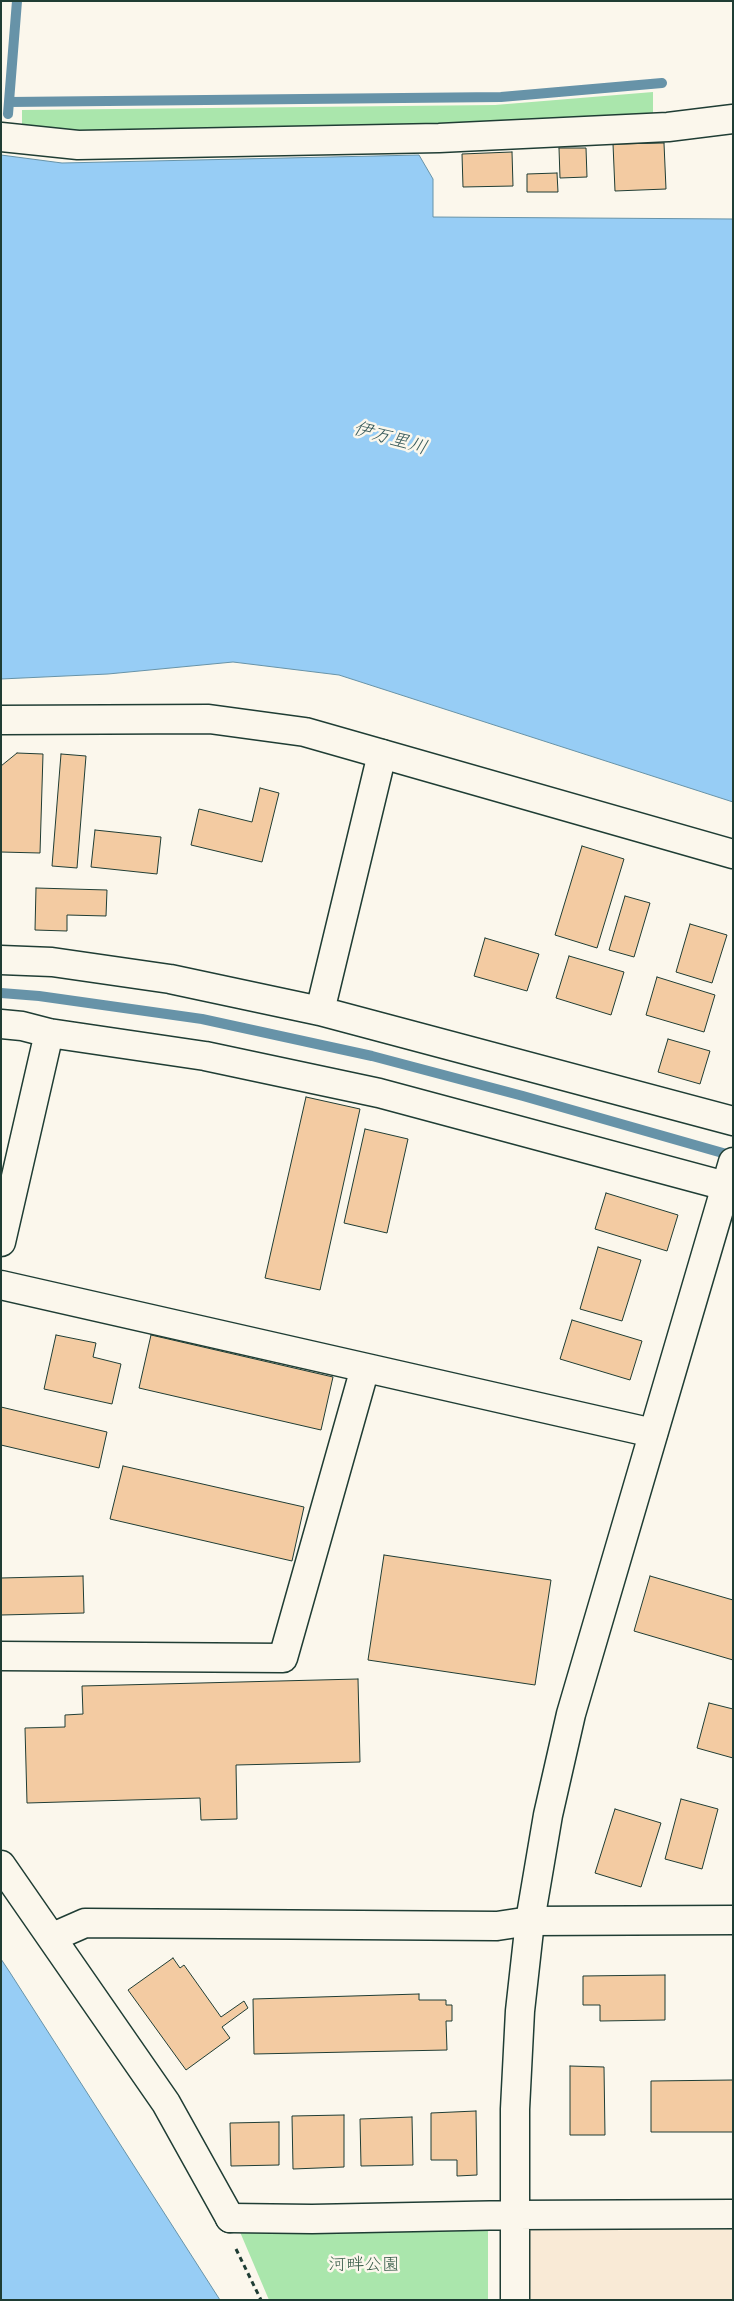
<!DOCTYPE html>
<meta charset="utf-8">
<style>
body{margin:0}
#map{position:relative;width:734px;height:2301px;overflow:hidden;background:#fbf7ec;font-family:Itim,sans-serif}
canvas{display:block}
.frame{position:absolute;inset:0;border:2px solid #1f3d34;pointer-events:none}
</style>
<div id="map">
<canvas width="734" height="2301"></canvas>
<div class="frame"></div>
</div>
<script>
const g = document.querySelector('canvas').getContext('2d');
g.lineJoin = 'round';
function fill(path, color) { g.fillStyle = color; g.fill(path, 'evenodd'); }
const toPath = rows => new Path2D(rows.map(r => 'M' + r).join(''));
function trace(path, color, width, dash) { g.strokeStyle = color; g.lineWidth = width; g.lineCap = dash ? 'butt' : 'round'; g.setLineDash(dash || []); g.stroke(path); }
function label(font, color, halo, rows, align = 'center') {
  g.font = font + ' Itim,"Klee One",sans-serif'; g.lineWidth = 5; g.setLineDash([]); g.textBaseline = 'middle'; g.strokeStyle = halo; g.fillStyle = color; for (const [text, x, y, turn = 0] of rows) {
    g.save(); g.translate(x, y); g.rotate((+turn || 0) * Math.PI / 180); g.textAlign = isNaN(turn) ? turn : align; if (halo) g.strokeText(text, 0, 0); g.fillText(text, 0, 0); g.restore();
  }
}
const built = toPath([
 [733,2225,733,2300,527,2300,526,2227]
]);
const green = toPath([
 [653,92,653,117,496,127,22,132,22,110,495,105],
 [488,2231,488,2300,269,2300,240,2232]
]);
const water = toPath([
 [1,155,62,163,419,155,433,179,433,217,733,219,733,802,339,675,233,662,108,674,1,679,1,155],
 [1,1959,9,1971,220,2300,1,2300,1,1959]
]);
const stream = toPath([
 [9,102,501,97,662,83],
 [8,114,17,1],
 [1,993,39,996,202,1019,372,1056,523,1096,733,1156]
]);
const building = toPath([
 [664,143,666,189,615,191,613,144,664,143],
 [559,148,586,148,587,177,560,178,559,148],
 [512,152,513,186,463,187,462,154,512,152],
 [557,173,558,192,527,192,527,174,557,173],
 [17,753,43,754,40,853,1,852,1,766,17,753],
 [61,754,86,756,77,868,52,866,61,754],
 [260,788,279,793,262,862,191,845,199,809,252,822,260,788],
 [95,830,161,837,157,874,91,867,95,830],
 [582,846,624,859,597,948,555,935,582,846],
 [36,888,107,890,106,916,67,915,67,931,35,930,36,888],
 [625,896,650,903,634,957,609,950,625,896],
 [690,924,727,935,712,983,676,972,690,924],
 [485,938,539,954,527,991,474,976,485,938],
 [569,956,624,972,611,1015,556,998,569,956],
 [657,977,715,995,704,1032,646,1015,657,977],
 [668,1039,710,1051,700,1084,658,1072,668,1039],
 [306,1097,360,1109,320,1290,265,1278,306,1097],
 [365,1129,408,1139,387,1233,344,1223,365,1129],
 [606,1193,678,1215,667,1251,595,1229,606,1193],
 [598,1247,641,1260,622,1321,580,1309,598,1247],
 [572,1320,642,1341,630,1380,560,1359,572,1320],
 [56,1335,96,1343,93,1357,121,1364,112,1404,44,1389,56,1335],
 [151,1335,333,1377,321,1430,139,1388,151,1335],
 [1,1407,107,1432,99,1468,1,1445,1,1407],
 [123,1466,304,1507,292,1561,110,1519,123,1466],
 [384,1555,551,1580,535,1685,368,1660,384,1555],
 [83,1576,84,1613,1,1615,1,1578,83,1576],
 [650,1576,733,1600,733,1660,634,1631,650,1576],
 [358,1679,360,1762,236,1765,237,1819,201,1820,200,1798,27,1803,25,1728,65,1727,65,1715,83,1714,82,1686,358,1679],
 [709,1703,733,1709,733,1758,697,1748,709,1703],
 [681,1799,718,1809,702,1869,665,1859,681,1799],
 [615,1809,661,1823,641,1887,595,1873,615,1809],
 [173,1958,180,1968,184,1965,221,2017,244,2001,248,2008,222,2027,230,2038,186,2070,128,1990,173,1958],
 [665,1975,665,2020,600,2021,600,2005,583,2005,583,1976,665,1975],
 [419,1994,419,2000,446,2000,446,2005,452,2005,452,2021,446,2021,447,2050,254,2054,253,1999,419,1994],
 [570,2066,604,2067,605,2135,570,2135,570,2066],
 [733,2080,733,2132,651,2132,651,2081,733,2080],
 [476,2111,477,2175,457,2176,457,2160,431,2160,431,2113,476,2111],
 [344,2115,344,2167,293,2169,292,2116,344,2115],
 [412,2117,413,2165,361,2166,360,2119,412,2117],
 [279,2122,279,2165,231,2166,230,2123,279,2122]
]);
const path = toPath([
 [236,2249,261,2300]
]);
const street = toPath([
 [1,137,78,145,439,138,668,127,733,119],
 [1,960,52,962,170,979,320,1011,733,1121],
 [320,1011,382,754],
 [1,1024,22,1026,49,1033,205,1056,379,1093,733,1188],
 [1,1242,49,1033],
 [1,1285,653,1433],
 [1,1656,283,1658,365,1368],
 [1,1865,166,2103,230,2218],
 [53,1937,85,1923,497,1926,530,1921,733,1920]
]);
const secondary = toPath([
 [1,720,209,719,305,732,733,854],
 [230,2218,312,2219,515,2215,733,2214],
 [515,2300,515,2109,520,2011,530,1921,548,1815,571,1714,733,1162]
]);
const parkNames = [
 ["河畔公園",364,2265]
];
const waterNames = [
 ["伊万里川",390,439,16]
];
fill(built, '#f9ead6');
fill(green, '#aae6ac');
fill(water, '#97cdf5');
trace(water, '#6793a8', 1);
trace(stream, '#6793a8', 10);
fill(building, '#f3cba2');
trace(building, '#1f3d34', 1);
trace(street, '#1f3d34', 31);
trace(secondary, '#1f3d34', 31);
trace(path, '#1f3d34', 3, [5, 4]);
trace(street, '#fbf7ec', 28);
trace(secondary, '#fbf7ec', 28);
label('18px', '#3b5f4c', '#fbf7ec', parkNames);
label('italic 19px', '#375a5b', '#fbf7ec', waterNames);
</script>
